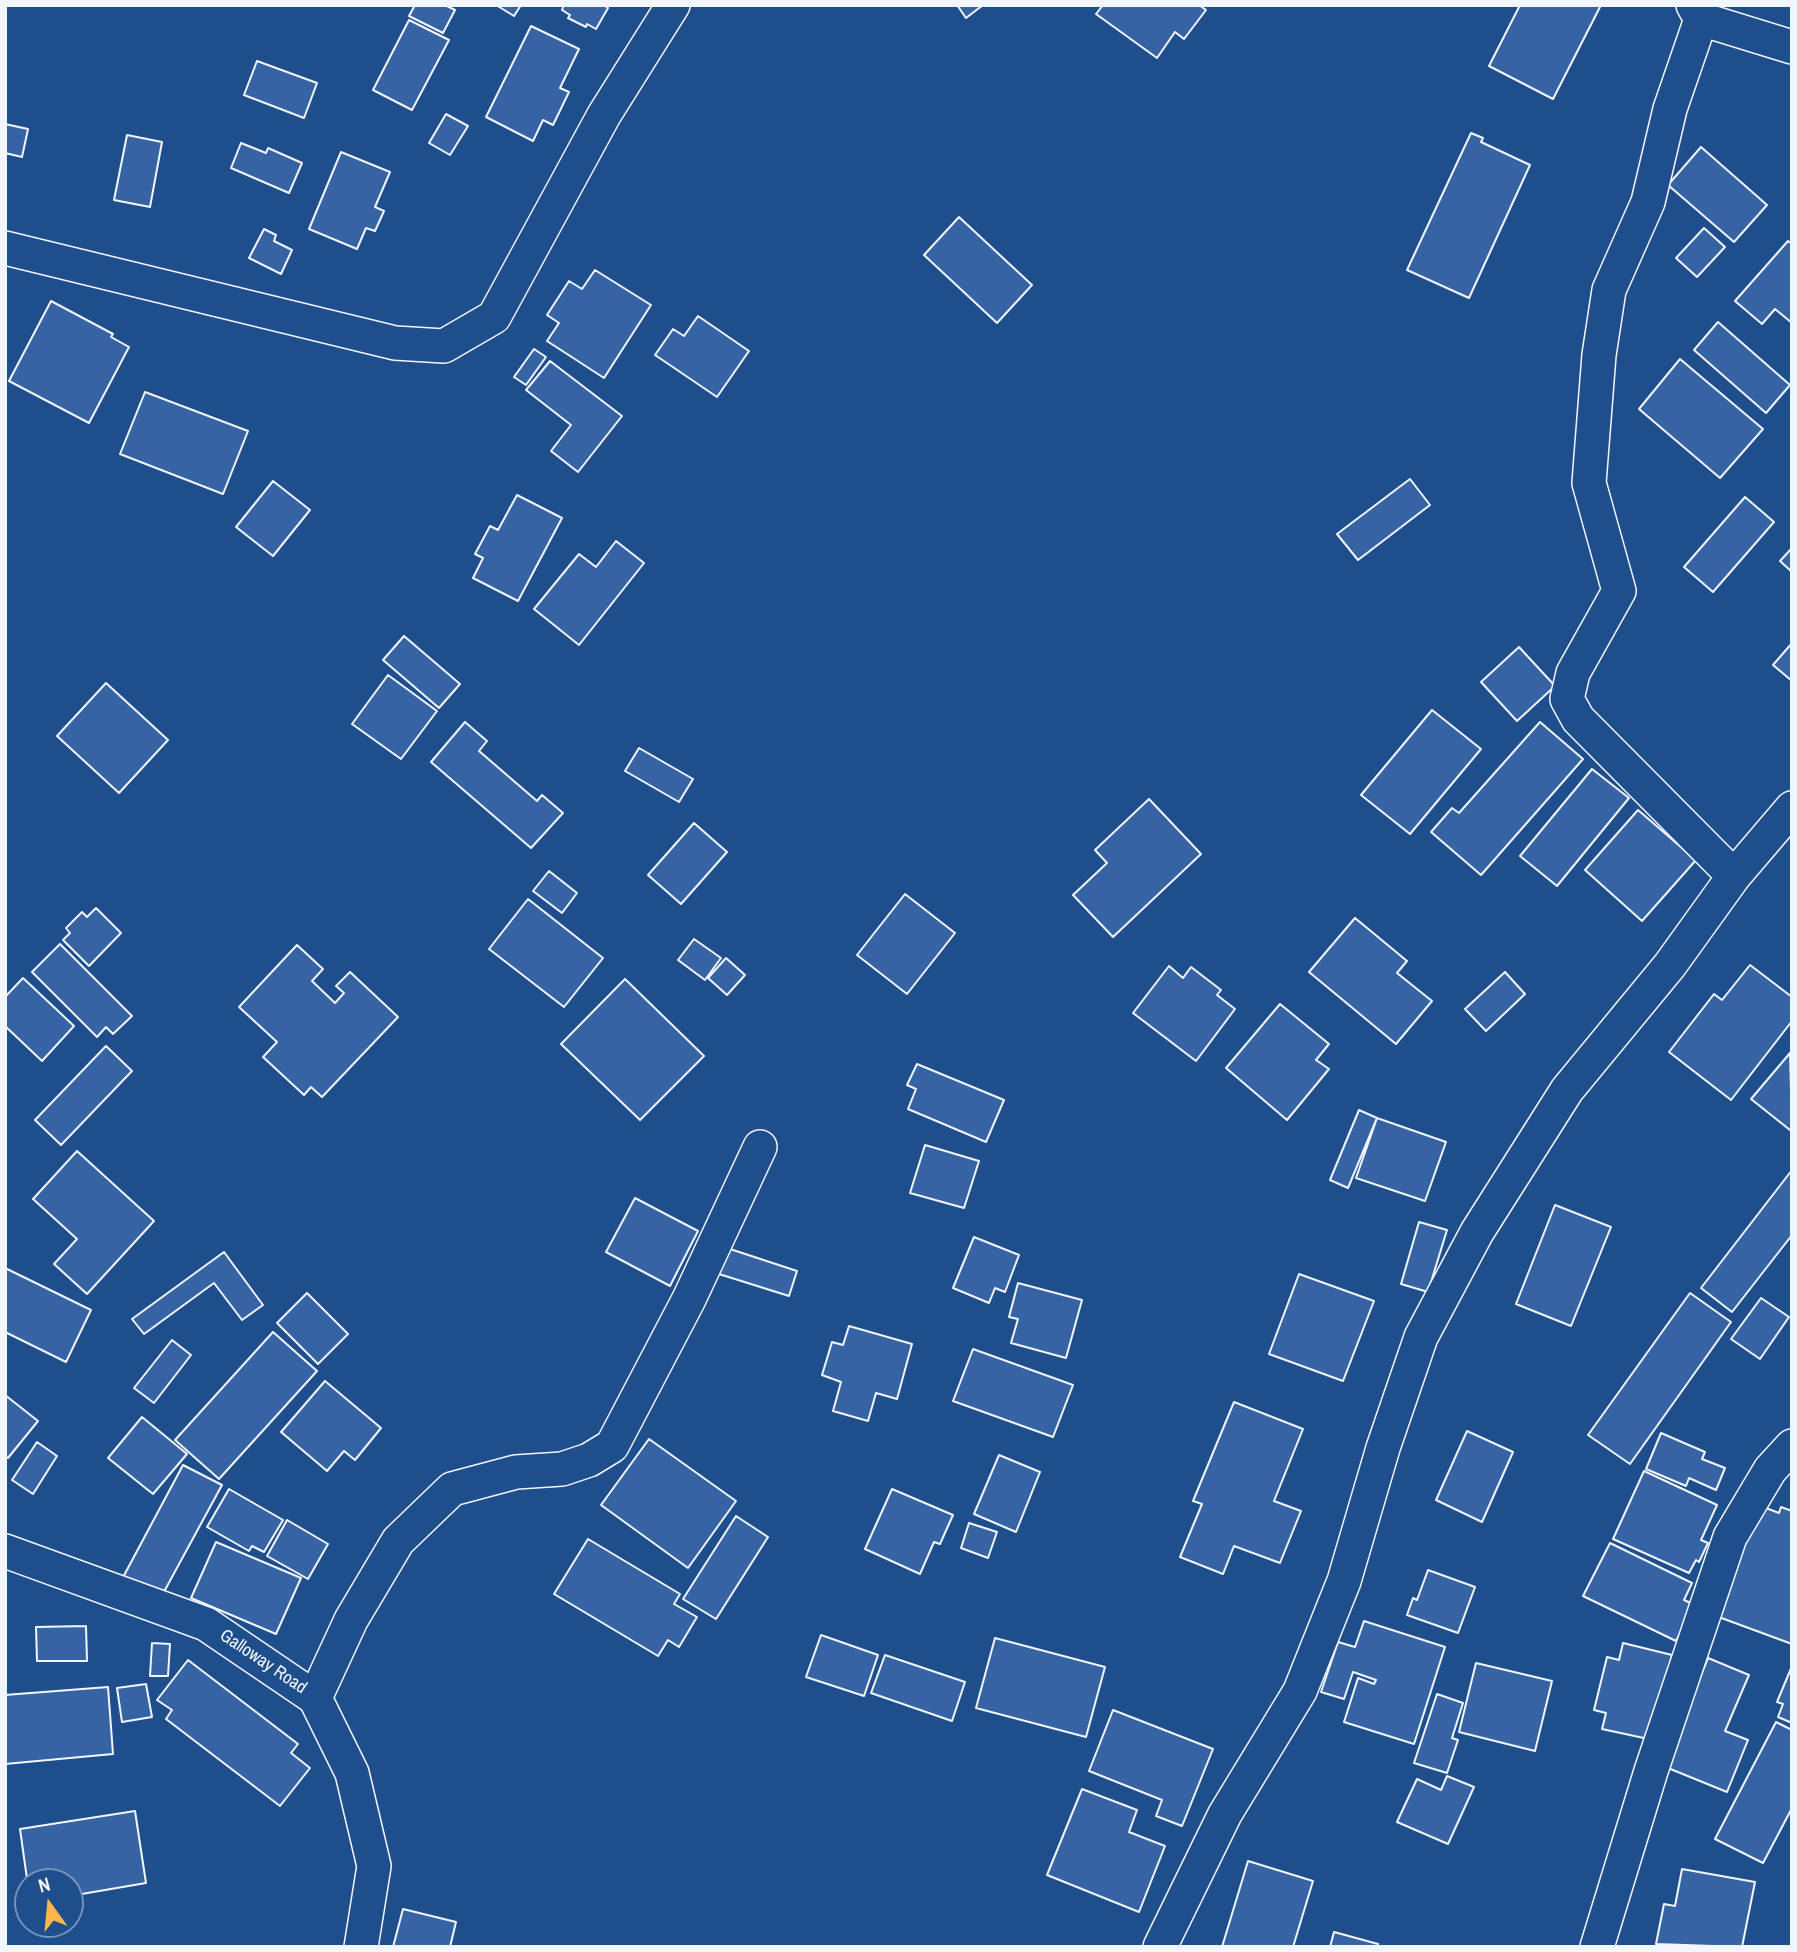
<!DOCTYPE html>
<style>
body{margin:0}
#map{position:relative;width:1797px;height:1952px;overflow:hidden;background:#1f4e8c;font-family:"Archivo Narrow",sans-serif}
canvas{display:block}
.frame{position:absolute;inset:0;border:7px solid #f2f6ff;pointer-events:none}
.north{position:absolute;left:14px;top:1868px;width:70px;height:70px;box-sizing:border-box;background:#1f4e8c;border:2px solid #7391ba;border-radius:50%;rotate:345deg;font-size:19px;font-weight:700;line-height:28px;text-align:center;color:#f2f6ff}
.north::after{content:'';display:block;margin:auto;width:24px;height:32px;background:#ffb74d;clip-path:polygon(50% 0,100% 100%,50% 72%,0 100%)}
</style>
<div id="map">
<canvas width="1797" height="1952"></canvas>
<div class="frame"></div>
<div class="north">N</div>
</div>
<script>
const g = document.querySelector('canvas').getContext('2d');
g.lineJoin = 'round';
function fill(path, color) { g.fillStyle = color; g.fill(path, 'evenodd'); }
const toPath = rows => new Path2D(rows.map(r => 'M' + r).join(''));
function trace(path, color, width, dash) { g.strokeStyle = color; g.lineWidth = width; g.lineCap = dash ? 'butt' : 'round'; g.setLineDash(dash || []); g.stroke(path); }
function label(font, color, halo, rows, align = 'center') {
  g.font = font + ' "Archivo Narrow",sans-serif'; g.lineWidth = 5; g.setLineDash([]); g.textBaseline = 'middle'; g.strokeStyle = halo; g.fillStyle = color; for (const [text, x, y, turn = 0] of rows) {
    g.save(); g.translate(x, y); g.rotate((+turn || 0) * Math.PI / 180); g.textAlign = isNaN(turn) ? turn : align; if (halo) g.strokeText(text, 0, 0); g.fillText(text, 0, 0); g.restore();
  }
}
const building = toPath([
 [415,5,445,5,455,10,443,33,409,16,415,5],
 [496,5,521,5,514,16,496,5],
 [564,5,604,5,608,8,596,29,587,24,586,27,568,18,570,15,562,10,564,5],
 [957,5,983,5,966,18,957,5],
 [1103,5,1199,5,1206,10,1184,39,1175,32,1157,58,1096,14,1103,5],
 [1520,5,1601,5,1553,99,1489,66,1520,5],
 [409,20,449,40,412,110,373,90,409,20],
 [531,26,579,49,560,88,569,92,553,125,543,120,533,141,486,117,531,26],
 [257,61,317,83,304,118,244,95,257,61],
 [446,114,468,126,450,155,429,143,446,114],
 [5,124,28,129,22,157,5,153,5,124],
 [1471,133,1483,138,1481,142,1530,165,1469,298,1407,270,1471,133],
 [127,135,162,142,150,207,114,200,127,135],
 [241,143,266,153,268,148,302,163,289,193,231,168,241,143],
 [1701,147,1767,205,1734,242,1668,185,1701,147],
 [341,152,390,172,375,207,384,211,375,231,366,228,357,249,309,229,341,152],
 [959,217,1032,285,997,323,924,255,959,217],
 [1704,228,1725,247,1697,277,1676,258,1704,228],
 [264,229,276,235,274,241,292,250,281,274,249,258,264,229],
 [1788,241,1792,244,1792,323,1775,309,1762,324,1735,301,1788,241],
 [595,270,651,305,604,378,547,341,559,323,547,315,569,281,582,289,595,270],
 [51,301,113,334,111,337,129,347,89,423,9,381,51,301],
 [698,316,749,351,717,397,655,355,673,329,684,336,698,316],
 [1718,322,1790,385,1766,413,1694,350,1718,322],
 [534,349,546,357,526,385,514,377,534,349],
 [1680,359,1763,429,1720,478,1639,409,1680,359],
 [550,361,622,416,578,472,551,451,571,425,526,390,550,361],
 [145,392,248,431,223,494,120,454,145,392],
 [1410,479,1430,505,1358,560,1337,534,1410,479],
 [273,481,310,510,273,556,236,527,273,481],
 [517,495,562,518,518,601,473,578,483,558,475,554,490,526,498,530,517,495],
 [1745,497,1774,522,1713,592,1684,567,1745,497],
 [616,541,644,563,579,645,534,609,579,554,596,567,616,541],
 [1792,548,1792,572,1780,561,1792,548],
 [404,636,460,684,439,708,383,660,404,636],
 [1792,643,1792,681,1773,665,1792,643],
 [1519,647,1555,686,1517,721,1481,682,1519,647],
 [388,675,437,711,401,759,352,724,388,675],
 [106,683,168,740,119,793,57,736,106,683],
 [1432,710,1481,749,1410,834,1361,795,1432,710],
 [465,722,487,741,479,751,537,801,542,795,563,813,531,848,431,762,465,722],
 [1540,722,1583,759,1481,875,1431,832,1452,808,1459,813,1540,722],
 [639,748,693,779,679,802,625,771,639,748],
 [1592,769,1629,798,1557,886,1520,856,1592,769],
 [1149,799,1201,854,1113,937,1073,895,1107,863,1095,850,1149,799],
 [1638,810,1696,860,1642,921,1585,870,1638,810],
 [694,823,727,852,681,904,648,875,694,823],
 [549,871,577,893,562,913,533,891,549,871],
 [905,894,955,933,907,994,857,955,905,894],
 [528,899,603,958,564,1007,489,949,528,899],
 [96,908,121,933,89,966,63,940,70,933,66,928,82,912,87,917,96,908],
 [1355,918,1407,961,1397,973,1432,1001,1396,1044,1309,972,1355,918],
 [694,939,721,958,705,980,678,960,694,939],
 [60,944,132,1016,113,1034,106,1027,97,1037,32,972,60,944],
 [297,945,323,969,312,981,335,1003,344,993,336,986,350,972,398,1017,322,1097,311,1087,304,1095,263,1057,277,1042,239,1007,297,945],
 [726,958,745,975,727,995,708,978,726,958],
 [1750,965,1792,997,1792,1021,1731,1100,1669,1052,1714,994,1722,1000,1750,965],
 [1169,966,1183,978,1191,967,1221,990,1217,995,1235,1009,1196,1061,1133,1013,1169,966],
 [1505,972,1525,994,1486,1031,1465,1009,1505,972],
 [23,978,74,1026,42,1061,5,1026,5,997,23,978],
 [625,979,704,1056,640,1120,561,1044,625,979],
 [1280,1004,1329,1044,1316,1060,1329,1069,1287,1120,1226,1068,1280,1004],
 [106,1046,132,1071,61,1145,35,1120,106,1046],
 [1790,1053,1792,1128,1790,1130,1751,1099,1790,1053],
 [917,1064,1004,1100,986,1142,908,1109,916,1089,907,1085,917,1064],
 [1359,1110,1377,1118,1348,1188,1330,1180,1359,1110],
 [1377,1118,1446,1142,1425,1201,1356,1178,1377,1118],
 [925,1145,979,1161,964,1208,910,1193,925,1145],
 [77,1151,154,1221,87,1294,54,1264,77,1239,33,1199,77,1151],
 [1792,1170,1792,1235,1732,1312,1701,1288,1792,1170],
 [635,1198,698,1231,670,1286,606,1252,635,1198],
 [1555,1205,1611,1227,1571,1326,1516,1304,1555,1205],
 [1419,1222,1447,1230,1428,1292,1401,1284,1419,1222],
 [974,1237,1019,1255,1005,1292,995,1288,989,1303,953,1288,974,1237],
 [727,1248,797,1271,789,1296,719,1274,727,1248],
 [224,1252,263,1305,242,1320,214,1283,144,1334,132,1319,224,1252],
 [5,1268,91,1310,66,1362,5,1332,5,1268],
 [1299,1274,1374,1301,1343,1381,1269,1354,1299,1274],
 [1018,1283,1082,1300,1066,1358,1011,1343,1018,1319,1009,1317,1018,1283],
 [307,1293,348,1334,318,1364,277,1323,307,1293],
 [1690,1293,1731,1322,1630,1464,1588,1435,1690,1293],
 [1761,1298,1789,1317,1760,1359,1731,1339,1761,1298],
 [849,1326,912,1344,897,1399,876,1393,868,1421,833,1411,841,1382,822,1375,832,1342,843,1345,849,1326],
 [273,1332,317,1371,219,1479,175,1440,273,1332],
 [172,1340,191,1355,154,1403,134,1388,172,1340],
 [973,1349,1073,1385,1053,1437,953,1401,973,1349],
 [325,1381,381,1428,355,1460,344,1451,327,1471,281,1432,325,1381],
 [5,1395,38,1421,8,1458,5,1456,5,1395],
 [1234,1402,1303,1429,1274,1501,1301,1511,1280,1563,1234,1546,1223,1574,1180,1557,1202,1504,1193,1501,1234,1402],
 [142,1417,187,1454,153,1494,108,1458,142,1417],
 [1467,1431,1513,1452,1482,1522,1436,1500,1467,1431],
 [1661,1433,1705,1452,1702,1459,1725,1468,1716,1490,1689,1478,1686,1486,1646,1469,1661,1433],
 [649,1439,736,1501,688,1568,601,1505,649,1439],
 [37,1442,57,1456,33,1494,12,1480,37,1442],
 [999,1455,1040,1472,1016,1532,974,1514,999,1455],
 [183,1465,222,1485,159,1601,121,1581,183,1465],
 [1644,1471,1717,1505,1701,1540,1708,1543,1699,1562,1696,1560,1689,1573,1613,1539,1644,1471],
 [229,1489,283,1520,264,1552,252,1546,249,1551,207,1527,229,1489],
 [892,1489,953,1515,940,1544,934,1542,920,1574,865,1549,892,1489],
 [1758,1505,1779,1513,1781,1507,1792,1511,1792,1644,1716,1616,1758,1505],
 [736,1516,768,1537,716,1619,683,1599,736,1516],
 [287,1520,328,1544,308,1579,267,1556,287,1520],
 [969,1523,997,1532,988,1558,961,1548,969,1523],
 [588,1539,680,1594,674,1604,697,1617,679,1647,668,1640,658,1656,554,1594,588,1539],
 [216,1542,301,1578,276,1634,191,1598,216,1542],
 [1610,1543,1692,1583,1684,1600,1695,1605,1676,1641,1583,1596,1610,1543],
 [1428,1570,1475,1587,1458,1633,1407,1615,1413,1598,1417,1600,1428,1570],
 [1364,1621,1445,1647,1414,1744,1344,1722,1358,1678,1374,1684,1376,1680,1353,1672,1344,1699,1321,1692,1338,1642,1355,1647,1364,1621],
 [86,1626,87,1661,37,1661,36,1627,86,1626],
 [821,1635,878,1655,864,1696,806,1677,821,1635],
 [995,1638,1105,1667,1086,1737,976,1708,995,1638],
 [152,1643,170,1644,168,1676,150,1676,152,1643],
 [1623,1643,1672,1655,1653,1740,1602,1729,1606,1713,1594,1710,1607,1657,1619,1660,1623,1643],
 [885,1655,965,1682,952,1721,871,1693,885,1655],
 [1708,1658,1749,1675,1725,1731,1748,1740,1727,1792,1663,1766,1708,1658],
 [188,1660,298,1744,291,1753,310,1768,280,1806,166,1719,172,1710,157,1700,188,1660],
 [1476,1663,1552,1681,1535,1751,1459,1732,1476,1663],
 [1792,1666,1792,1723,1778,1717,1783,1704,1777,1702,1792,1666],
 [146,1684,152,1717,122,1722,117,1688,146,1684],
 [108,1687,113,1754,5,1764,5,1695,108,1687],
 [1437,1694,1463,1703,1452,1738,1458,1740,1447,1773,1414,1763,1437,1694],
 [1113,1710,1213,1749,1182,1826,1156,1816,1162,1800,1089,1771,1113,1710],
 [1776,1722,1792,1730,1792,1808,1763,1863,1715,1839,1776,1722],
 [1447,1776,1474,1787,1448,1844,1397,1822,1417,1779,1441,1790,1447,1776],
 [1082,1789,1137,1810,1129,1832,1165,1846,1139,1912,1047,1875,1082,1789],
 [135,1811,146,1883,70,1896,70,1882,44,1882,44,1877,27,1879,20,1829,135,1811],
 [1248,1861,1313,1881,1293,1947,1222,1947,1248,1861],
 [1682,1869,1755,1882,1742,1947,1656,1944,1664,1904,1675,1906,1682,1869],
 [403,1909,456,1922,450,1947,393,1947,403,1909],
 [1334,1932,1378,1944,1378,1947,1330,1947,1334,1932]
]);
const street = toPath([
 [1693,5,1701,19,1670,109,1648,202,1609,290,1599,355,1589,483,1619,591,1573,673,1567,699,1578,719,1734,876],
 [1701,19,1792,47],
 [5,248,395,343,444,346,494,317,604,115,673,5],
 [5,1551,206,1624,315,1698,352,1773,374,1866,361,1947],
 [315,1698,351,1620,398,1541,452,1489,516,1472,562,1469,589,1460,612,1446,689,1299,760,1147],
 [1160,1947,1225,1814,1300,1691,1344,1581,1383,1448,1421,1337,1477,1232,1567,1090,1670,965,1734,876,1792,808],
 [1597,1947,1651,1771,1730,1537,1770,1470,1792,1446]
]);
const streetNames = [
 ["Galloway Road",263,1662,34]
];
fill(building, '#3563a3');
trace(building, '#f2f6ff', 2);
trace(street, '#f2f6ff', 36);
trace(street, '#1f4e8c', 33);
label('18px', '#f2f6ff', '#1f4e8c', streetNames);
</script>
